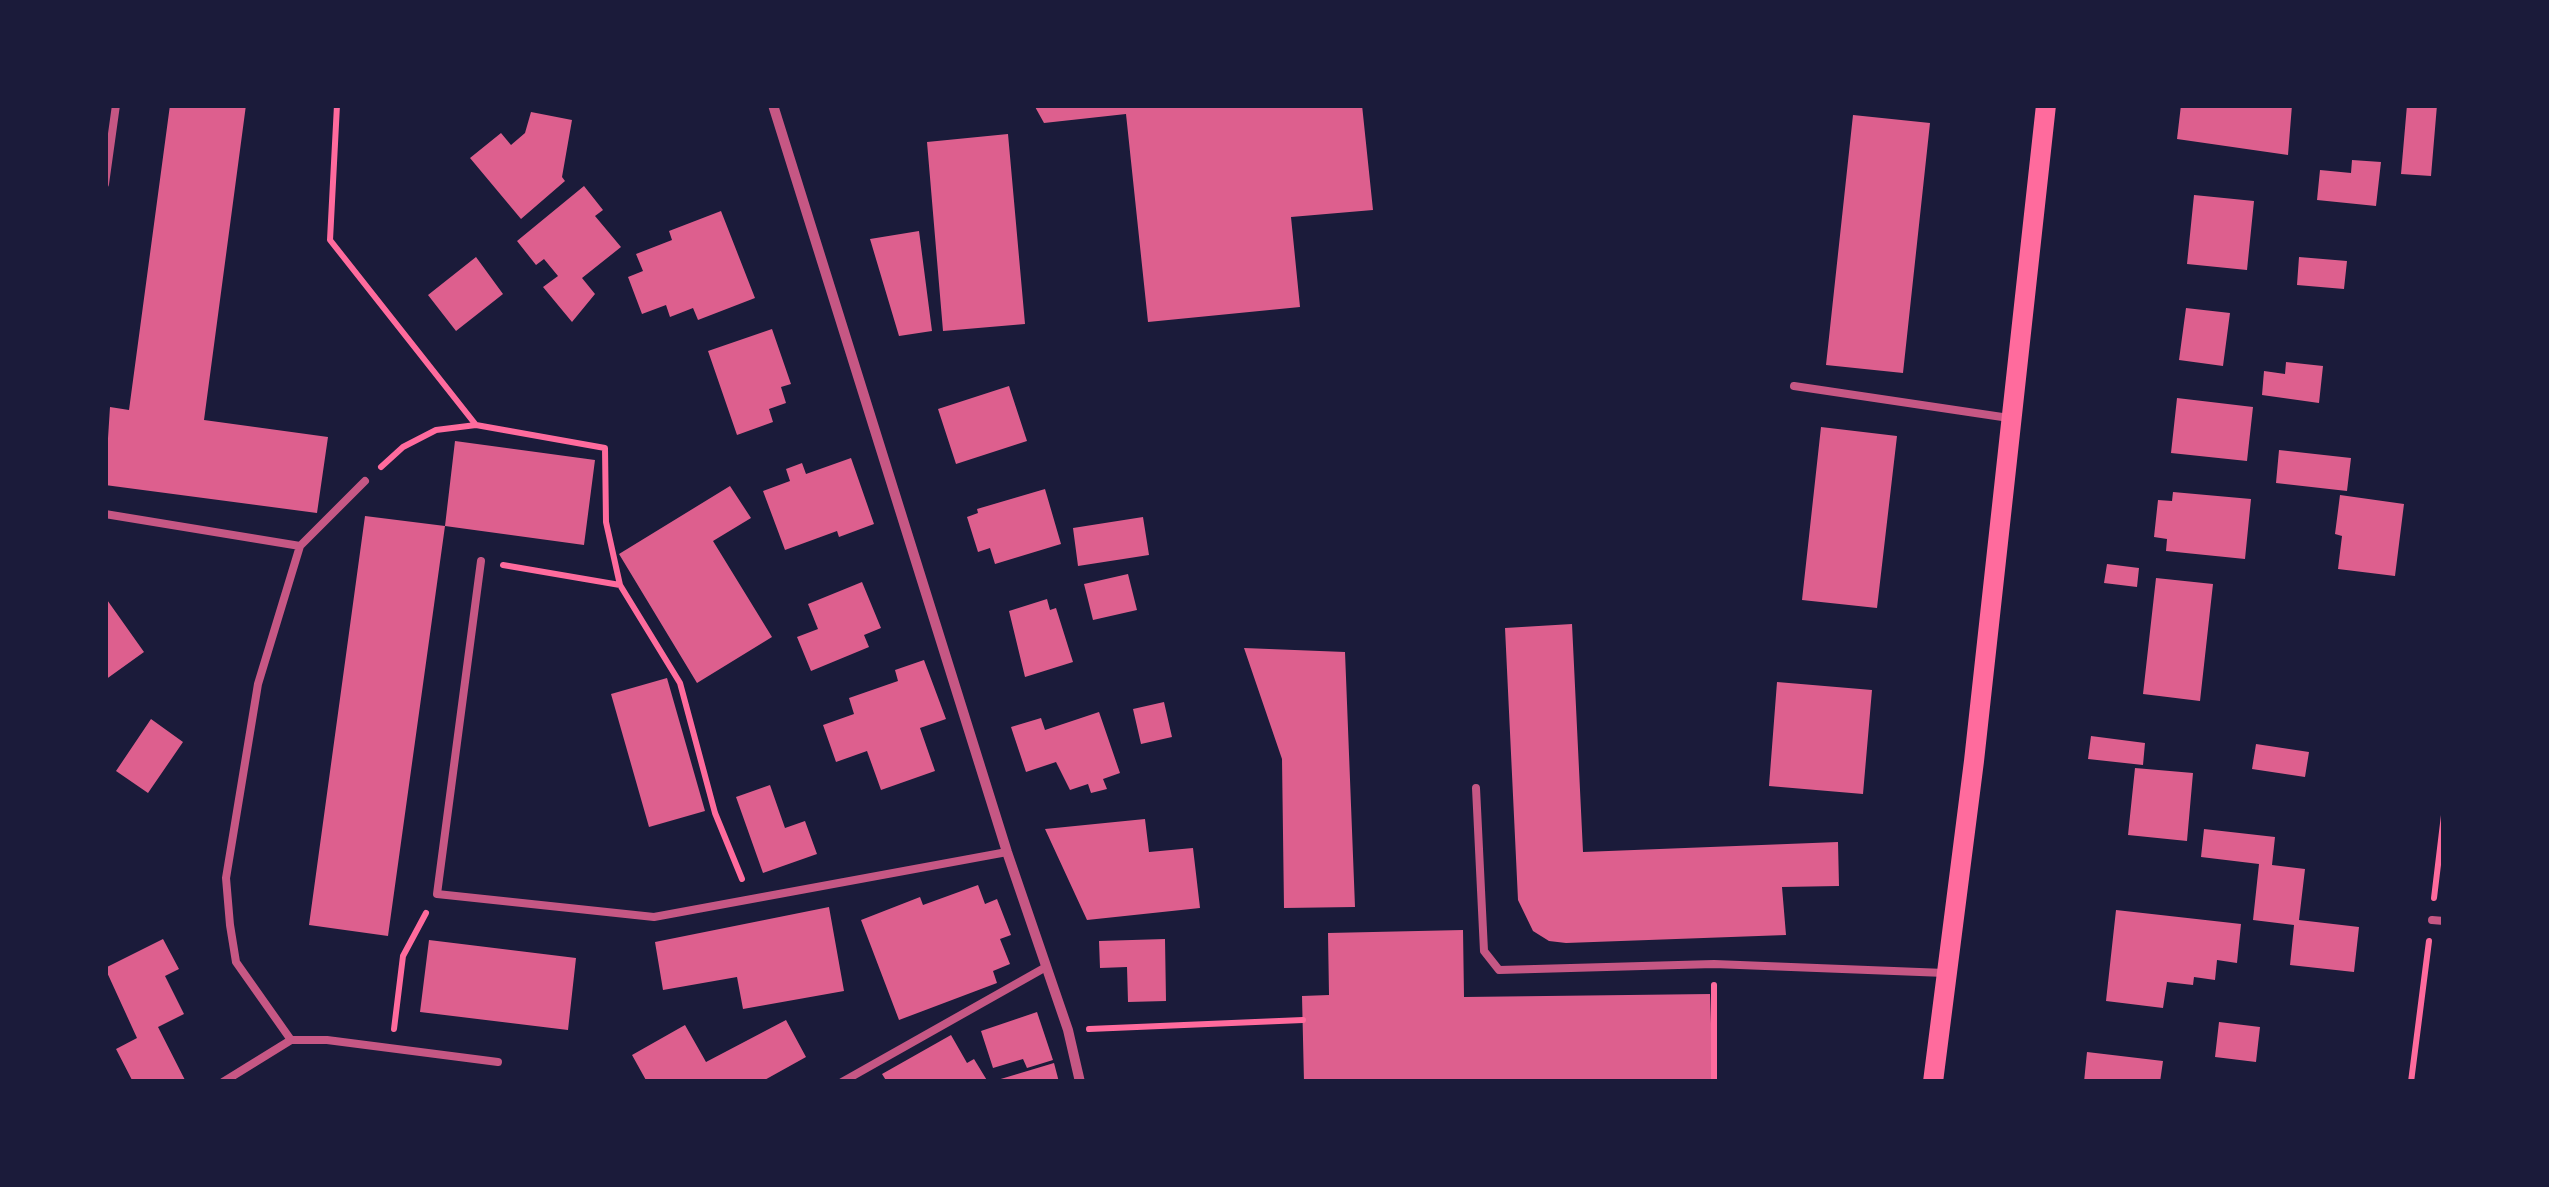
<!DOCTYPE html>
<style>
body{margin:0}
#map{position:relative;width:2549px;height:1187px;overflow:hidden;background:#1b1b3a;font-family:Lato,sans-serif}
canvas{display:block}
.frame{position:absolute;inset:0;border:108px solid #1b1b3a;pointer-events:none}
</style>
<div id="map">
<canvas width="2549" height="1187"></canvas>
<div class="frame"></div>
</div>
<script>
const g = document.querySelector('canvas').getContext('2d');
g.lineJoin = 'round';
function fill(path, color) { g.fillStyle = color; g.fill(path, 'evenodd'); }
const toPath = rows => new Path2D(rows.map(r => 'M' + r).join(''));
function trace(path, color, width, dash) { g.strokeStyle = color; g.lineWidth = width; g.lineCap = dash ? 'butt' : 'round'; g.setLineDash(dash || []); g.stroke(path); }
const building = toPath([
 [170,105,246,105,204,420,328,437,317,513,105,485,110,407,129,410],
 [1034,105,1362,105,1373,210,1291,217,1300,307,1148,322,1126,114,1044,123],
 [2181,105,2292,105,2288,155,2177,139],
 [2407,105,2437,105,2431,176,2401,174],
 [531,112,572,120,562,177,565,181,521,219,470,158,501,133,511,145,525,133],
 [1853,115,1930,123,1903,373,1826,365],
 [1008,134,1025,324,943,331,927,142],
 [2352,160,2381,162,2376,206,2317,200,2320,170,2351,173],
 [584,186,603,210,595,216,621,247,582,278,595,294,572,322,543,287,558,276,544,259,536,265,517,241],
 [2194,195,2254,201,2247,270,2187,264],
 [721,211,755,298,698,320,693,308,670,317,666,305,642,314,628,277,643,271,636,254,672,240,669,231],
 [919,231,932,331,899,336,870,239],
 [476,257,503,294,456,331,428,295],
 [2299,257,2347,261,2344,289,2297,285],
 [2186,308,2230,313,2223,366,2179,360],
 [772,329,791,384,781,387,786,403,769,409,773,422,737,435,708,351],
 [2286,362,2323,366,2319,403,2262,395,2264,371,2285,374],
 [1009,386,1027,441,956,464,938,409],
 [2177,398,2253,407,2247,461,2171,453],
 [1821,427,1897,436,1877,608,1802,600],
 [455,441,595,460,584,545,445,526],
 [2279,450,2351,458,2347,491,2276,483],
 [851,458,874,524,839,537,837,531,785,550,763,491,790,481,786,469,802,463,806,474],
 [730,486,751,518,713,541,772,637,697,683,619,554],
 [1045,489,1061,544,995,564,990,548,978,552,967,517,978,513,977,509],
 [2173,492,2251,499,2245,559,2166,551,2167,539,2154,537,2158,500,2172,501],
 [2340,495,2404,504,2395,576,2338,569,2342,536,2335,534],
 [365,516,445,526,388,936,309,925],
 [1143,517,1149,555,1078,566,1073,528],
 [2107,564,2139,568,2137,587,2104,583],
 [1128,574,1137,610,1093,620,1084,584],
 [2156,578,2213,584,2200,701,2143,694],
 [862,582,881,628,864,635,869,647,811,671,797,637,818,629,808,604],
 [105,597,144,652,105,680],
 [1047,599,1050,610,1056,608,1073,662,1025,677,1009,611],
 [1572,624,1583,852,1838,842,1839,886,1782,887,1786,935,1566,943,1549,941,1533,931,1518,900,1505,628],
 [1244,648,1345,652,1355,907,1284,908,1282,759],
 [924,660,946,719,920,728,935,771,881,790,867,751,836,762,823,725,854,714,849,698,898,681,895,670],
 [667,678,705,811,649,827,611,694],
 [1777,682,1872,690,1863,794,1769,786],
 [1164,702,1172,737,1141,744,1133,709],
 [1099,712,1120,773,1103,779,1107,789,1091,793,1088,784,1070,790,1056,762,1026,772,1011,727,1041,718,1045,730],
 [151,719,183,742,148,793,116,771],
 [2091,736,2145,743,2143,765,2088,759],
 [2256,744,2309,752,2305,777,2252,769],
 [2135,768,2193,773,2187,841,2128,835],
 [770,785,785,828,805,821,817,854,763,873,736,797],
 [1145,819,1149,852,1193,848,1200,908,1087,920,1045,829],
 [2204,829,2275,837,2272,865,2305,869,2299,920,2359,927,2354,972,2290,965,2294,925,2253,920,2259,864,2201,857],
 [978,885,985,904,997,899,1011,935,1000,939,1010,964,993,971,997,983,899,1020,861,920,920,897,923,905],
 [829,907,844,991,743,1009,737,977,663,990,655,942],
 [2116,910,2241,924,2237,963,2217,960,2215,980,2194,977,2193,985,2167,982,2163,1008,2106,1001],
 [1463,930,1464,997,1710,994,1713,1082,1304,1082,1302,996,1329,995,1328,933],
 [163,939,179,969,165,976,184,1014,158,1027,186,1082,133,1082,116,1049,137,1038,105,968],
 [1165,939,1166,1001,1128,1002,1127,967,1100,968,1099,941],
 [429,940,576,958,568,1030,420,1012],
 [1037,1012,1053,1060,1027,1068,1023,1059,993,1068,981,1031],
 [786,1020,806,1057,761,1082,647,1082,632,1055,685,1025,706,1062],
 [2219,1022,2260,1027,2256,1062,2215,1057],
 [951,1035,967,1063,974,1059,988,1082,887,1082,882,1074],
 [2087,1052,2163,1061,2160,1082,2084,1082],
 [1054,1063,1059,1082,994,1082,994,1081]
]);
const path = toPath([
 [337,105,330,240,476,425],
 [381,467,403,447,436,430,476,425,605,448,606,522,620,585,680,683,715,813,742,879],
 [503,565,620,585],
 [2434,898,2444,815],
 [1714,985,1714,1082],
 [394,1029,403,956,426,913],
 [1089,1029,1303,1020],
 [2411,1082,2429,941]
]);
const service = toPath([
 [105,184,116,105],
 [1794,386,2009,418],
 [105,514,300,546],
 [481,561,437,894,654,917,1007,852],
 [1476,788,1484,951,1499,970,1714,964,1945,973],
 [2432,920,2444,921],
 [291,1040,327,1040,498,1062],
 [223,1082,291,1040,236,962,230,925,226,878,258,684,300,546,365,481],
 [842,1082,1046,967]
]);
const minor = toPath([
 [773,105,1007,852,1068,1030,1080,1082]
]);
const secondary = toPath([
 [1933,1082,1974,761,2046,105]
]);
fill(building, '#dd5f8e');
trace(path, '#ff6b9d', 6);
trace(service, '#c65784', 8);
trace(minor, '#c65784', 10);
trace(secondary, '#ff6b9d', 20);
</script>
